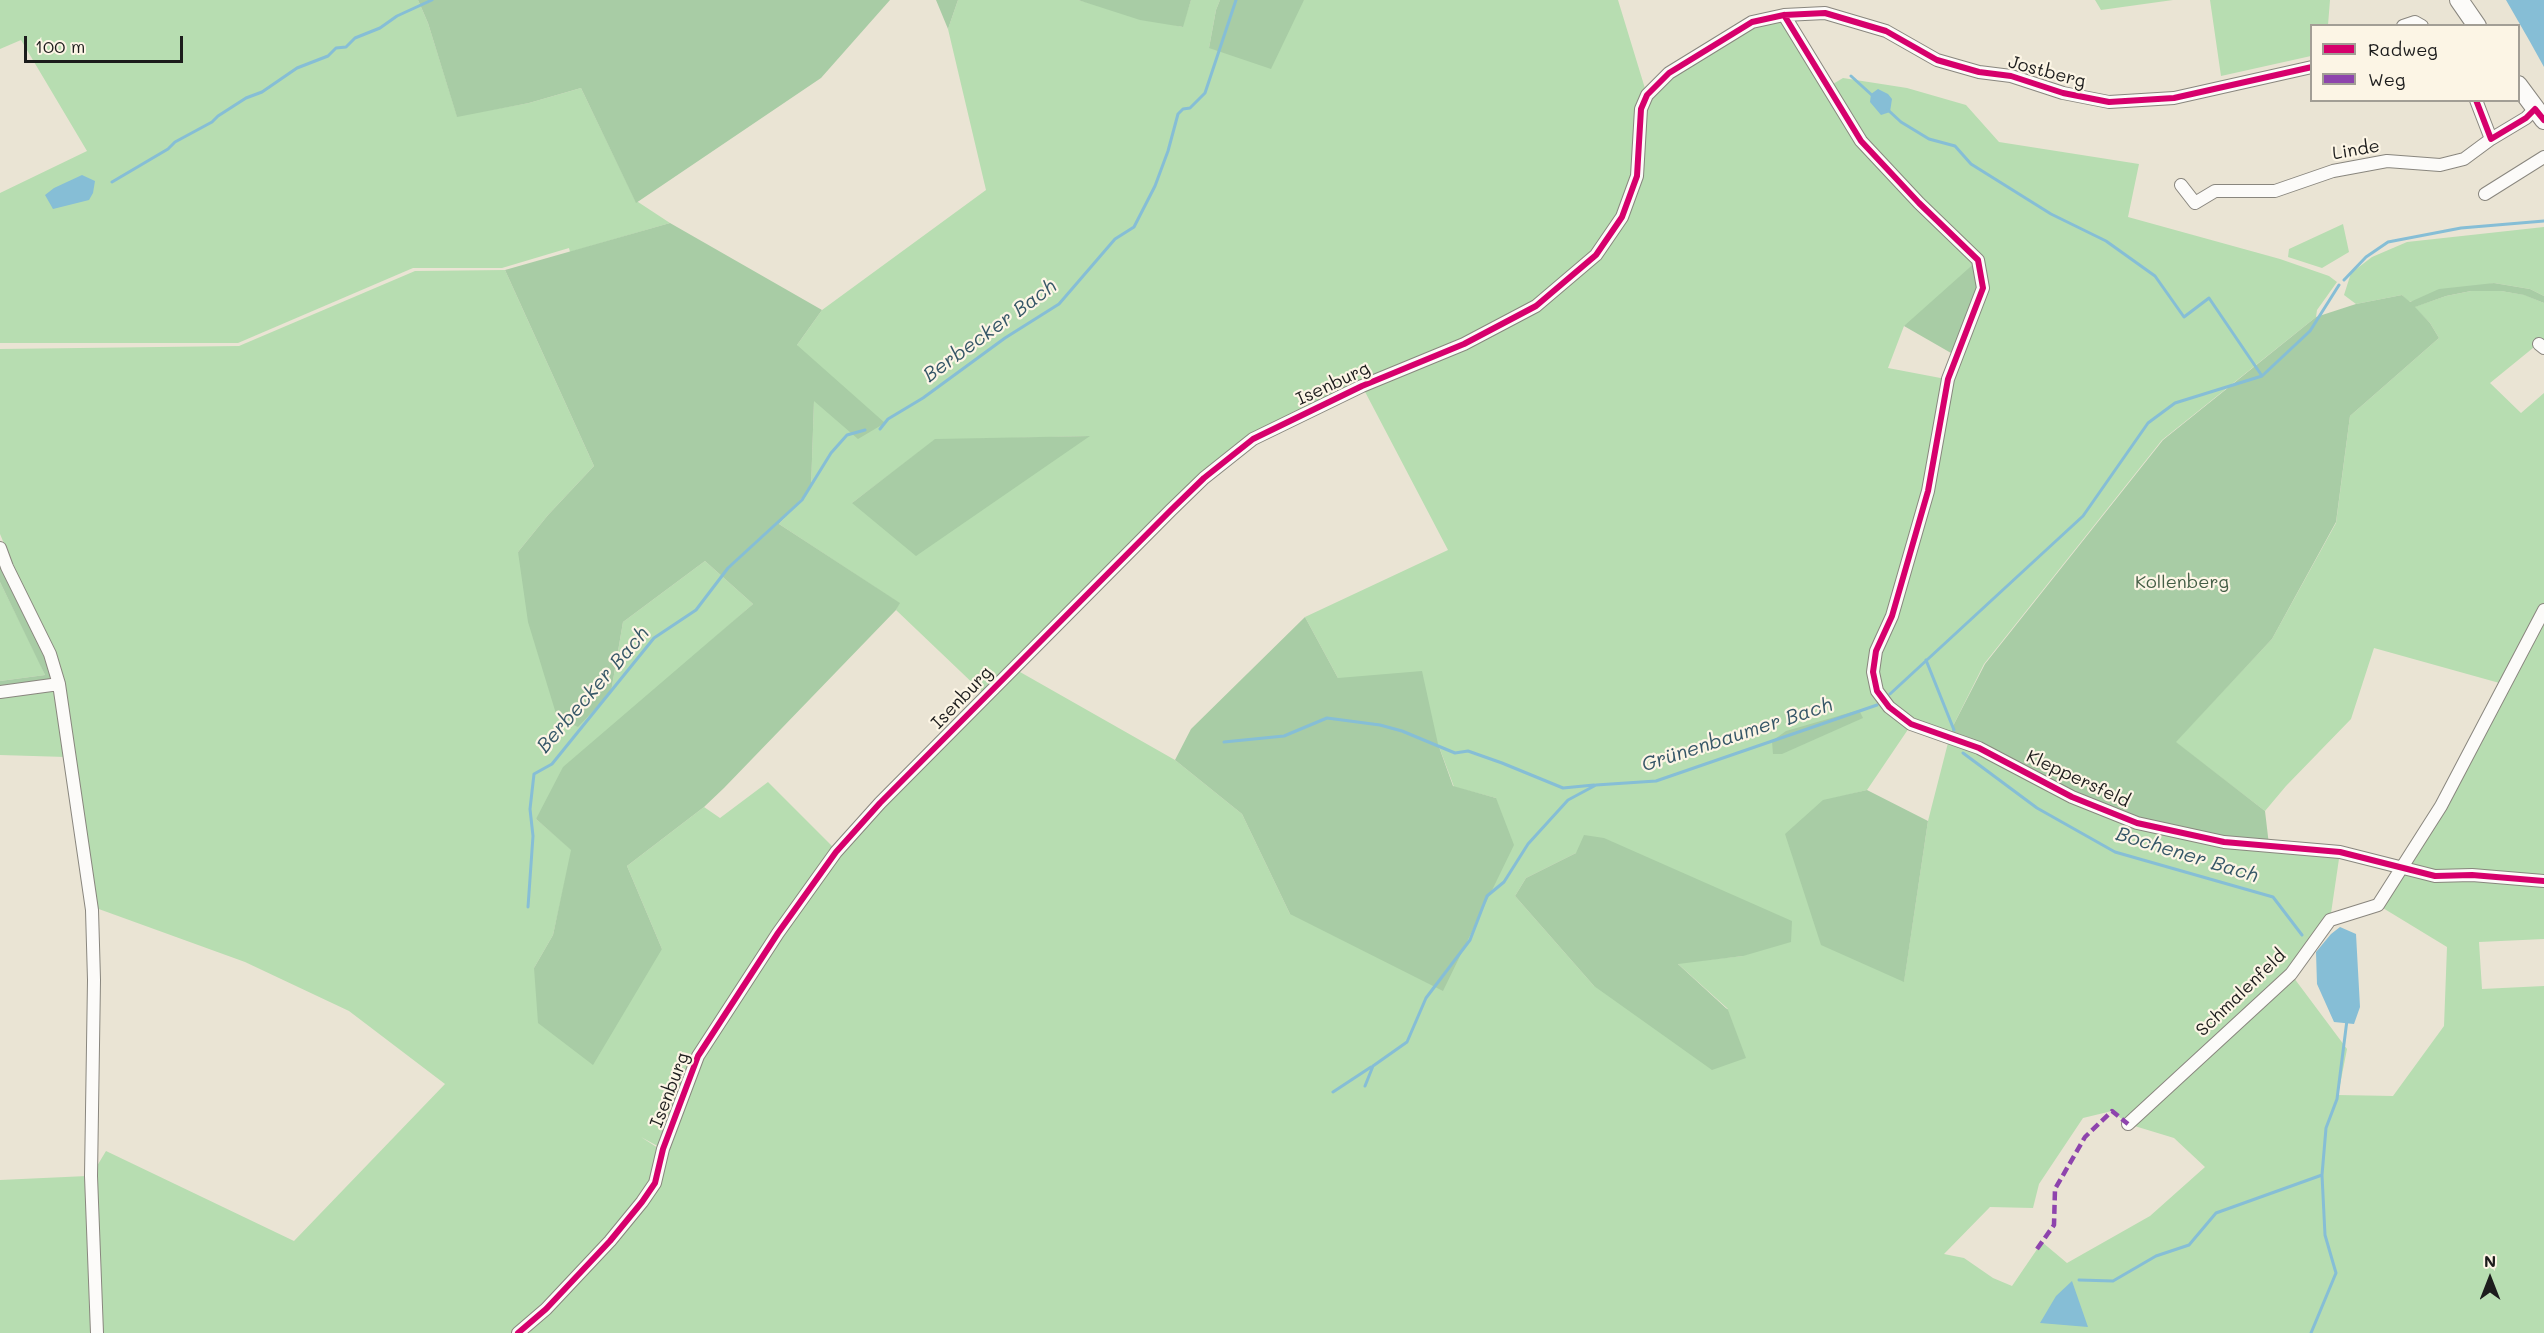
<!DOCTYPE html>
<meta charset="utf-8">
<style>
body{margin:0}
#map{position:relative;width:2544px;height:1333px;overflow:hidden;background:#eae4d4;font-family:Mali,sans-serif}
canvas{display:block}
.legend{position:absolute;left:2310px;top:24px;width:210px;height:78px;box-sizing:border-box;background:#fcf5e5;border:2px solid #a29e95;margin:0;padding:8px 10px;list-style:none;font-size:18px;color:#1c1c1c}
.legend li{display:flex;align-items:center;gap:12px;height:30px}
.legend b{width:30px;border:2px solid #a29e95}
.north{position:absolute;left:2460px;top:1249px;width:60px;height:60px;-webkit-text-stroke:4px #fcf5e5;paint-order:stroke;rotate:0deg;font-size:16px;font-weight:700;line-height:24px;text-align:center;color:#1c1c1c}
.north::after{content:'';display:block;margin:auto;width:21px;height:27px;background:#1c1c1c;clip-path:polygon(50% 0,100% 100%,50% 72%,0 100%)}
.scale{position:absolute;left:24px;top:36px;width:159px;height:27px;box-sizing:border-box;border:3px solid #1c1c1c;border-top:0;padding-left:8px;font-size:18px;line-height:21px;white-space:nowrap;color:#1c1c1c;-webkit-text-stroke:4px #fcf5e5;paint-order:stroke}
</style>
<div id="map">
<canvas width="2544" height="1333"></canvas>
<ul class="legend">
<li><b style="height:8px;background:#d6006c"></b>Radweg</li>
<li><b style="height:8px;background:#8e44ad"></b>Weg</li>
</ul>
<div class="north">N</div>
<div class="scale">100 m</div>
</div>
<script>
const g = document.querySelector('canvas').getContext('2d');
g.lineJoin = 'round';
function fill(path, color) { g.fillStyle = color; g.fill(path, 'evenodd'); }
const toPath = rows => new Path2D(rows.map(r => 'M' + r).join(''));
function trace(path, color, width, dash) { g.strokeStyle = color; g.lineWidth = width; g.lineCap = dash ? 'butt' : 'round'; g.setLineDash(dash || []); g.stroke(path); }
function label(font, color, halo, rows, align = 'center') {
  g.font = font + ' Mali,sans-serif'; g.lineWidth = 4.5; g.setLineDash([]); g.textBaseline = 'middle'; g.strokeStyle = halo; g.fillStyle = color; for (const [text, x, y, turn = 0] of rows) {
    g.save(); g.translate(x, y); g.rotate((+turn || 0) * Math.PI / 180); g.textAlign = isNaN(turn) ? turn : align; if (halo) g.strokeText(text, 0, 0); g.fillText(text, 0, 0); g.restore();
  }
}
const green = toPath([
 [0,0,418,0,428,23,457,116,529,103,581,88,635,200,670,223,570,252,569,248,502,268,413,268,238,343,0,343,0,193,87,151,21,40,0,49],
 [958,0,1078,0,1182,27,1191,0,1220,0,1216,10,1209,48,1304,0,1618,0,1647,95,1752,22,1784,15,1828,87,1843,78,1907,88,1966,105,1999,142,2139,164,2128,217,2280,259,2329,276,2337,282,2317,310,2316,317,2162,440,1984,664,1953,726,1950,739,2137,823,2340,852,2330,920,2291,974,2347,1049,2338,1095,2393,1096,2444,1026,2447,947,2378,905,2544,619,2544,939,2479,942,2482,989,2544,986,2544,1333,529,1333,647,1204,663,1149,641,1137,658,1148,649,1180,639,1199,606,1238,513,1333,99,1333,91,1176,106,1151,294,1241,445,1084,349,1011,245,962,96,908,64,687,0,534,0,349,239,346,415,271,505,270,594,466,548,515,518,552,611,692,623,622,705,561,753,604,676,672,536,819,572,850,553,935,534,968,662,949,627,866,704,807,720,818,768,782,840,854,1004,676,982,692,896,610,899,603,779,524,811,488,814,400,797,345,822,310,986,190,948,29],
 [1983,288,1951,380,1888,368,1904,326],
 [1362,386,1448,550,1305,617,1338,678,1438,744,1454,787,1496,798,1290,914,1242,814,1175,760,1013,668,1252,439],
 [1089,436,852,503,935,440],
 [1911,725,1949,739,1928,821,1904,981,1823,801,1867,790],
 [1576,853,1743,956,1677,963,1728,1009,1594,986,1515,896,1526,878],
 [2112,1111,2128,1124,2174,1138,2205,1167,2150,1216,2067,1263,2042,1242,2012,1286,1993,1278,1964,1258,1944,1254,1990,1207,2033,1208,2039,1184,2083,1118],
 [2095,0,2173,0,2101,10],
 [2210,0,2330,0,2328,25,2312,26,2311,56,2221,76],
 [2343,224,2349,252,2322,268,2288,257,2289,249],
 [2544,227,2544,296,2530,289,2494,283,2409,302,2402,295,2356,304,2344,295,2351,273,2372,257,2407,242],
 [2471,291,2501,291,2525,295,2544,303,2544,339,2490,383,2521,413,2544,393,2544,603,2503,684,2374,648,2351,719,2286,786,2265,811,2175,742,2272,639,2336,523,2350,416,2439,338,2430,323,2414,307,2446,296],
 [0,582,39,661,45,675,0,681],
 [51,690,55,692,66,757,0,755,0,695],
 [87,1176,93,1333,0,1333,0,1180]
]);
const forest = toPath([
 [418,0,890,0,821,78,636,203,581,88,529,103,457,117,428,23],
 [936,0,958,0,948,29],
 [1078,0,1191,0,1183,27,1140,20],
 [1220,0,1304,0,1271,69,1209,48,1216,10],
 [670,223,822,310,797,345,885,423,858,439,814,401,811,488,779,524,900,603,896,610,724,788,704,807,627,866,662,949,593,1065,538,1023,534,968,553,935,571,850,536,819,563,767,753,604,705,561,623,622,611,692,578,727,557,717,528,622,518,552,548,515,594,466,505,270],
 [1978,260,1983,288,1951,353,1904,326],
 [2494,283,2530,289,2544,296,2544,303,2524,295,2501,291,2471,291,2446,296,2415,307,2430,323,2439,338,2350,416,2336,522,2272,639,2176,742,2265,811,2269,845,2137,823,1950,739,1953,726,1985,664,2163,440,2316,317,2356,304,2402,295,2410,302,2439,289],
 [1090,436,916,556,852,503,935,439],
 [0,560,41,644,53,677,51,681,0,690,0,681,45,675,0,582],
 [1305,617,1338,678,1422,671,1438,744,1453,786,1496,798,1514,845,1443,991,1290,914,1242,814,1175,760,1191,729],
 [1859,710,1863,718,1782,754,1773,754,1772,741,1786,731],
 [1867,790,1928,821,1904,982,1821,945,1785,834,1823,800],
 [1584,835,1604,838,1792,921,1791,942,1743,956,1678,964,1728,1010,1746,1058,1712,1070,1594,986,1515,896,1526,878,1576,853]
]);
const water = toPath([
 [2506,0,2544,0,2544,67,2529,40],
 [1878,89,1888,94,1892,99,1890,112,1881,115,1870,102,1871,94],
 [82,175,95,181,93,193,89,200,53,209,45,195,54,188],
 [2340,927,2356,934,2360,1007,2354,1024,2334,1022,2317,984,2316,952,2331,934],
 [2072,1281,2088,1327,2040,1323,2056,1296]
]);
const stream = toPath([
 [1851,76,1874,97],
 [1888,110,1901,122,1929,139,1955,146,1971,164,2051,214,2106,241,2155,276,2184,317,2209,298,2262,376],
 [112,182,168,149,175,142,212,122,218,116,246,98,262,92,297,68,328,56,336,48,346,47,355,38,380,28,397,16,432,0],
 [2344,280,2366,257,2388,242,2461,228,2544,221],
 [880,429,888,419,923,398,1005,338,1059,304,1115,239,1134,227,1155,186,1168,151,1178,114,1183,109,1190,108,1205,93,1236,0],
 [1926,660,1954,730],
 [1890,694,2083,516,2148,423,2175,403,2262,376,2310,331,2339,285],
 [1224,742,1284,736,1327,718,1380,725,1402,731,1455,753,1468,751,1502,763,1563,788,1594,785],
 [1963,753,2037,808,2115,852,2273,897,2302,935],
 [528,907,533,836,530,809,534,774,552,764,654,638,696,610,728,568,802,500,831,453,847,435,865,430],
 [1365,1086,1373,1066,1407,1042,1426,998,1470,940,1487,896,1504,882,1528,844,1568,800,1596,785,1656,781,1877,705],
 [1333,1092,1371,1067],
 [2079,1280,2113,1281,2156,1256,2189,1245,2216,1213,2322,1175],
 [2311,1333,2336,1273,2325,1235,2322,1175,2326,1128,2337,1099,2347,1020]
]);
const street = toPath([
 [1784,15,1861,141,1919,203,1978,260,1983,288,1948,379,1928,491,1892,616,1876,651,1873,672,1877,691,1889,707,1911,724,1979,748,2072,797,2137,823,2224,842,2340,852,2435,876,2472,875,2544,881],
 [2403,26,2415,22,2422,26],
 [2476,100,2491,139],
 [2181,185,2195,203,2215,191,2275,191,2333,171,2387,161,2440,165,2464,159,2491,139,2526,118,2535,109],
 [2485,194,2544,157],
 [2539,344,2544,348],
 [0,548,7,567,50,654,59,684,92,910,94,980,91,1176,97,1333],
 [0,692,59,684],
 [2128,1124,2291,974,2330,920,2378,905,2441,806,2544,610],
 [518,1333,546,1309,610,1241,642,1202,655,1183,663,1149,698,1056,778,933,836,852,880,803,1171,510,1204,478,1253,439,1362,386,1464,344,1536,306,1596,255,1622,217,1637,176,1641,109,1647,95,1669,73,1752,22,1784,15,1825,13,1886,31,1937,60,1979,72,2011,76,2063,93,2109,102,2174,98,2312,67]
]);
const primary = toPath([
 [2459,0,2477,26],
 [2518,85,2544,120]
]);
const quiet = toPath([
 [2037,1249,2054,1225,2055,1189,2085,1137,2112,1111,2128,1124]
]);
const cycleway = toPath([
 [1784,15,1861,141,1919,203,1978,260,1983,288,1948,379,1928,491,1892,616,1876,651,1873,672,1877,691,1889,707,1911,724,1979,748,2072,797,2137,823,2224,842,2340,852,2435,876,2472,875,2544,881],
 [2476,100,2491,139,2526,118,2535,109,2544,120],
 [518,1333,546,1309,610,1241,642,1202,655,1183,663,1149,698,1056,778,933,836,852,880,803,1171,510,1204,478,1253,439,1362,386,1464,344,1536,306,1596,255,1622,217,1637,176,1641,109,1647,95,1669,73,1752,22,1784,15,1825,13,1886,31,1937,60,1979,72,2011,76,2063,93,2109,102,2174,98,2312,67]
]);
const streetNames = [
 ["Jostberg",2047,72,15],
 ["Linde",2356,150,-10],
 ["Isenburg",1333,384,-25],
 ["Isenburg",962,698,-46],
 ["Kleppersfeld",2078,779,25],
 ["Schmalenfeld",2241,993,-44],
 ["Isenburg",670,1090,-69]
];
const parkNames = [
 ["Kollenberg",2182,582]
];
const waterNames = [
 ["Berbecker Bach",990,331,-36],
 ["Berbecker Bach",593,690,-49],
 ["Grünenbaumer Bach",1737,735,-18],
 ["Bochener Bach",2187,855,17]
];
fill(green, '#b7ddb1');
fill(forest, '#a8cca5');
fill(water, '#86bed6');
trace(stream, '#86bed6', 3);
trace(street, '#89867e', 14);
trace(primary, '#89867e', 20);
trace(street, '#fcfbf9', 12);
trace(primary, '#fcfbf9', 18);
trace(quiet, '#8e44ad', 4.5, [9, 4.5]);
trace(cycleway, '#d6006c', 6);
label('18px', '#1c1c1c', '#fcf5e5', streetNames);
label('18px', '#445e46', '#fcf5e5', parkNames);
label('italic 20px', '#355667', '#fcf5e5', waterNames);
</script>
